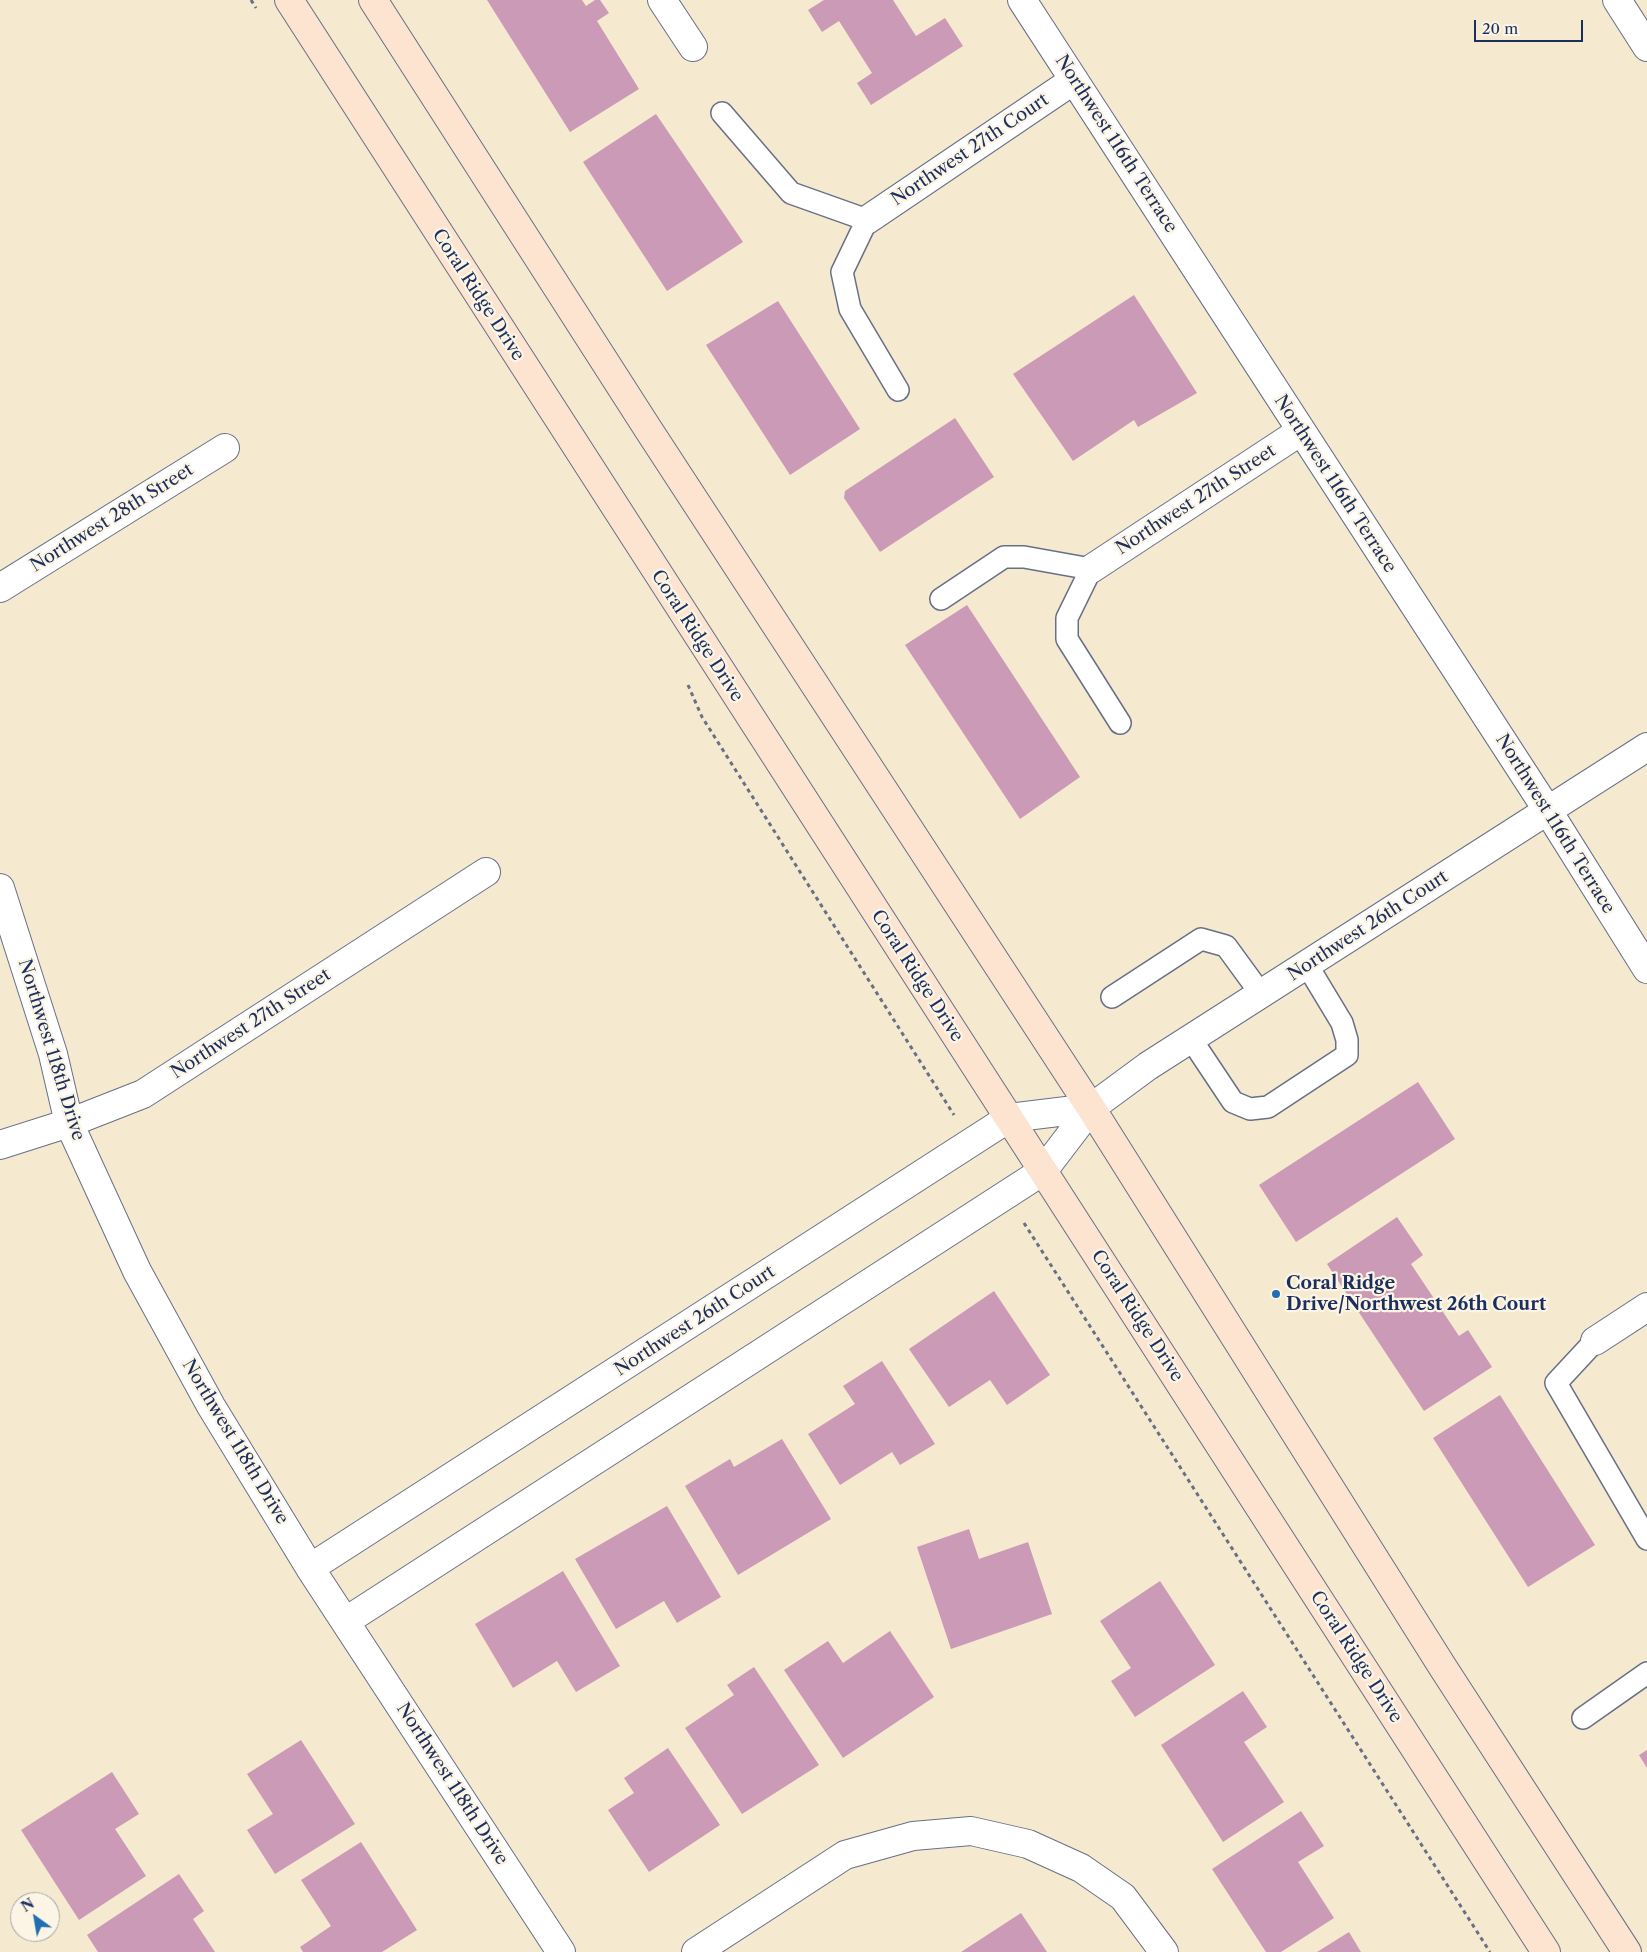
<!DOCTYPE html>
<style>
body{margin:0}
#map{position:relative;width:1647px;height:1952px;overflow:hidden;background:#f5e9cf;font-family:"Libre Caslon Text",serif}
canvas{display:block}
.north{position:absolute;left:10px;top:1892px;width:50px;height:50px;box-sizing:border-box;background:#fcf5e5;border:1px solid #a2a6af;border-radius:50%;rotate:328deg;font-size:14px;font-weight:700;line-height:20px;text-align:center;color:#1b2f5e}
.north::after{content:'';display:block;margin:auto;width:18px;height:22px;background:#1f6fb2;clip-path:polygon(50% 0,100% 100%,50% 72%,0 100%)}
.scale{position:absolute;left:1474px;top:20px;width:109px;height:22px;box-sizing:border-box;border:2px solid #1b2f5e;border-top:0;padding-left:6px;font-size:15px;line-height:18px;white-space:nowrap;color:#1b2f5e;-webkit-text-stroke:4px #fcf5e5;paint-order:stroke}
</style>
<div id="map">
<canvas width="1647" height="1952"></canvas>
<div class="north">N</div>
<div class="scale">20 m</div>
</div>
<script>
const g = document.querySelector('canvas').getContext('2d');
g.lineJoin = 'round';
function fill(path, color) { g.fillStyle = color; g.fill(path, 'evenodd'); }
const toPath = rows => new Path2D(rows.map(r => 'M' + r).join(''));
function trace(path, color, width, dash) { g.strokeStyle = color; g.lineWidth = width; g.lineCap = dash ? 'butt' : 'round'; g.setLineDash(dash || []); g.stroke(path); }
function label(font, color, halo, rows, align = 'center') {
  g.font = font + ' "Libre Caslon Text",serif'; g.lineWidth = 4.5; g.setLineDash([]); g.textBaseline = 'middle'; g.strokeStyle = halo; g.fillStyle = color; for (const [text, x, y, turn = 0] of rows) {
    g.save(); g.translate(x, y); g.rotate((+turn || 0) * Math.PI / 180); g.textAlign = isNaN(turn) ? turn : align; if (halo) g.strokeText(text, 0, 0); g.fillText(text, 0, 0); g.restore();
  }
}
const building = toPath([
 [487,0,582,0,586,6,595,0,600,0,609,13,597,21,639,89,570,132],
 [824,0,893,0,916,36,945,18,963,46,871,105,857,83,872,73,839,21,822,32,808,10],
 [656,114,743,242,667,291,583,162],
 [1134,295,1197,393,1138,427,1134,420,1073,461,1013,374],
 [778,301,860,429,790,475,706,345],
 [955,418,994,477,880,552,844,498,845,491],
 [967,605,1080,777,1020,819,905,645],
 [1418,1082,1455,1139,1296,1242,1259,1185],
 [1397,1217,1423,1255,1411,1264,1459,1336,1468,1330,1492,1367,1424,1411,1327,1264],
 [994,1291,1050,1375,1007,1405,990,1380,949,1407,909,1349],
 [882,1361,935,1444,900,1465,892,1452,840,1485,808,1434,855,1404,843,1386],
 [1500,1395,1595,1545,1528,1587,1433,1438],
 [782,1439,831,1519,738,1575,685,1486,730,1459,734,1467],
 [667,1506,721,1597,677,1623,664,1601,616,1629,575,1559],
 [969,1529,979,1559,1028,1542,1052,1614,951,1649,917,1547],
 [563,1571,620,1666,576,1692,557,1661,513,1688,475,1624],
 [1160,1581,1215,1665,1135,1717,1111,1681,1131,1668,1100,1621],
 [890,1631,934,1697,843,1758,784,1670,828,1641,843,1663],
 [754,1667,819,1765,742,1814,685,1728,734,1695,727,1685],
 [1243,1691,1267,1727,1244,1742,1284,1802,1223,1842,1161,1745],
 [301,1740,355,1824,275,1874,247,1830,273,1814,247,1774],
 [668,1748,720,1825,649,1872,608,1810,634,1793,624,1778],
 [1647,1750,1647,1768,1639,1755],
 [112,1772,139,1814,115,1829,146,1876,79,1920,21,1830],
 [1301,1811,1324,1846,1298,1862,1334,1918,1281,1952,1266,1952,1212,1869],
 [361,1842,417,1930,382,1952,303,1952,300,1947,331,1926,301,1880],
 [179,1874,204,1911,193,1919,215,1952,98,1952,87,1935],
 [1021,1913,1047,1952,961,1952],
 [1349,1932,1361,1952,1317,1952]
]);
const path = toPath([
 [251,0,256,8],
 [688,685,702,717,954,1115],
 [1024,1223,1490,1952]
]);
const lane = toPath([
 [722,113,791,193,867,220,842,272,850,309,898,390],
 [941,599,1004,557,1024,557,1091,569,1067,618,1067,639,1120,723],
 [1112,997,1201,939,1226,946,1261,994],
 [1191,1039,1233,1102,1250,1109,1268,1107,1347,1055,1347,1040,1342,1023,1307,965],
 [1595,1341,1556,1383,1647,1539],
 [1583,1718,1647,1673]
]);
const street = toPath([
 [662,0,693,47],
 [1022,0,1548,811,1647,969],
 [1617,0,1647,47],
 [867,220,1074,80],
 [1091,569,1301,431],
 [0,588,225,448],
 [0,888,53,1054,69,1123,137,1271,211,1406,310,1568,561,1952],
 [0,1145,69,1123,143,1094,486,872],
 [1595,1341,1647,1307],
 [310,1568,1009,1118,1091,1108],
 [346,1621,1043,1171,1091,1108,1148,1066,1647,747],
 [696,1952,845,1855,913,1836,971,1831,1028,1844,1081,1868,1123,1897,1164,1952]
]);
const secondary = toPath([
 [289,0,1546,1952],
 [373,0,648,429,1091,1108,1442,1666,1627,1952]
]);
const markers = [
 [1276,1294,5,"#1f6fb2"]
];
const streetNames = [
 ["Northwest 116th Terrace",1116,144,57],
 ["Northwest 27th Court",970,150,-34],
 ["Coral Ridge Drive",478,295,57],
 ["Northwest 116th Terrace",1335,484,57],
 ["Northwest 27th Street",1196,500,-33],
 ["Northwest 28th Street",112,518,-32],
 ["Coral Ridge Drive",697,636,57],
 ["Northwest 116th Terrace",1555,824,58],
 ["Northwest 26th Court",1368,926,-33],
 ["Coral Ridge Drive",917,976,57],
 ["Northwest 27th Street",251,1024,-33],
 ["Northwest 118th Drive",51,1050,73],
 ["Coral Ridge Drive",1137,1316,57],
 ["Northwest 26th Court",695,1321,-33],
 ["Northwest 118th Drive",235,1442,59],
 ["Coral Ridge Drive",1356,1657,57],
 ["Northwest 118th Drive",452,1784,57]
];
const poiNames = [
 ["Coral Ridge",1286,1284],
 ["Drive/Northwest 26th Court",1286,1305]
];
fill(building, '#cb9ab6');
trace(lane, '#677086', 24);
trace(street, '#677086', 30);
trace(secondary, '#677086', 30);
trace(path, '#677086', 3, [4, 4]);
trace(lane, '#fff', 21);
trace(street, '#fff', 28);
trace(secondary, '#fde4d1', 28);
for (const [x, y, r, color] of markers) { const dot = new Path2D(); dot.arc(x, y, r, 0, 2 * Math.PI); g.fillStyle = color; g.fill(dot); trace(dot, '#fcf5e5', 2); }
label('18px', '#1b2f5e', '#fcf5e5', streetNames);
label('bold 18px', '#1b2f5e', '#fcf5e5', poiNames, 'left');
</script>
